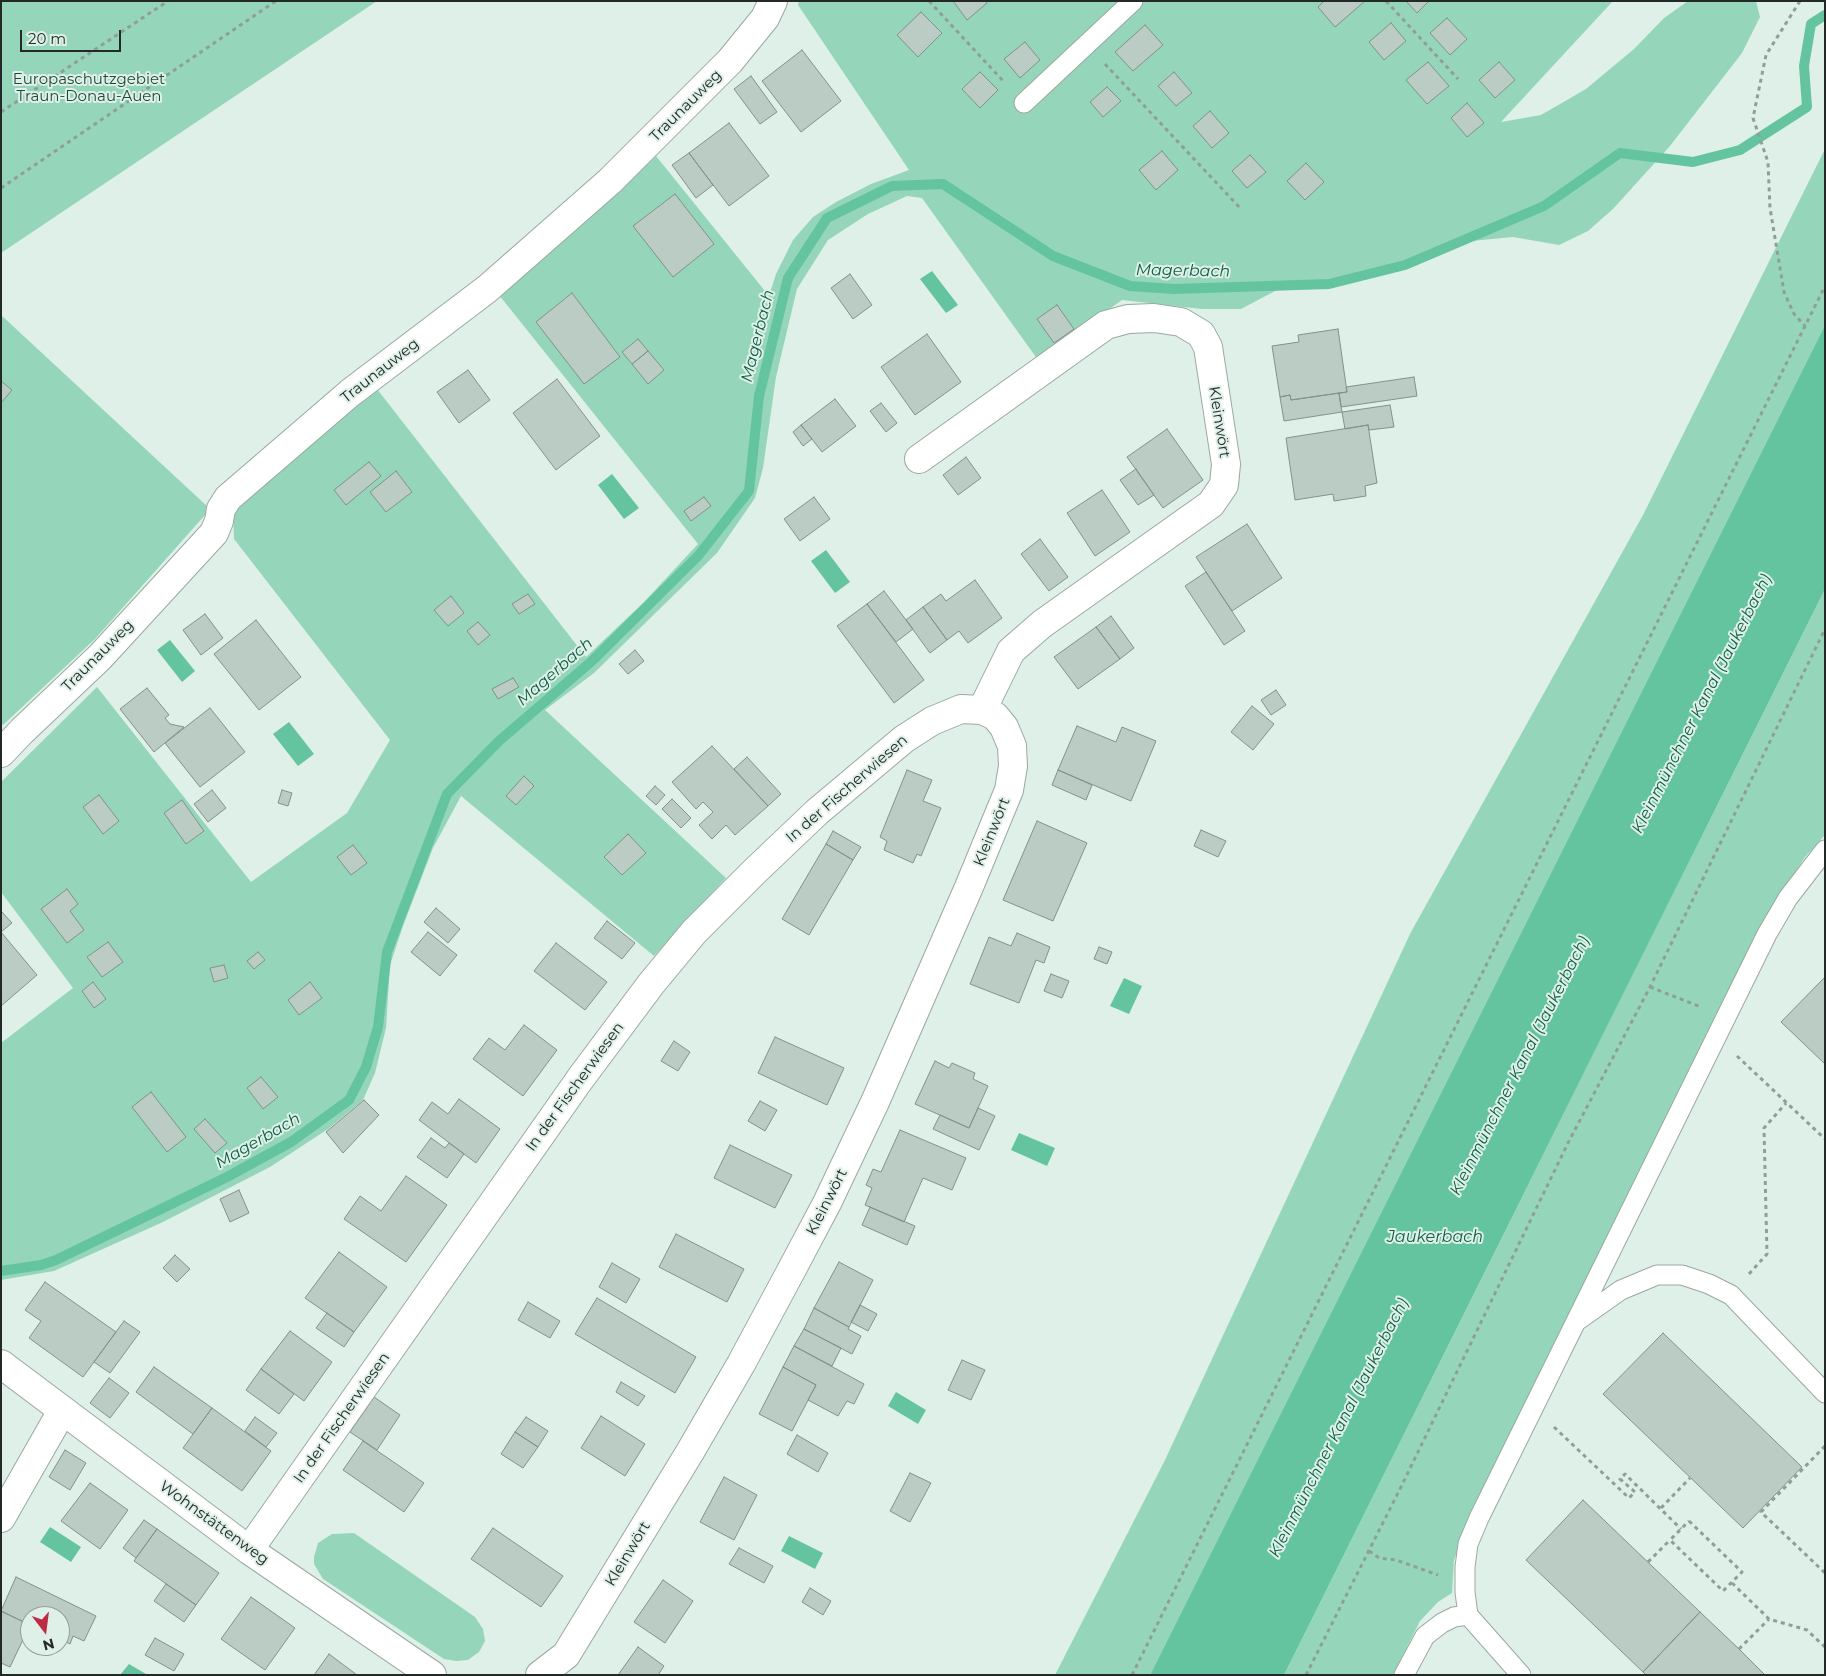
<!DOCTYPE html>
<meta charset="utf-8">
<style>
body{margin:0}
#map{position:relative;width:1826px;height:1676px;overflow:hidden;background:#def0e8;font-family:Montserrat,sans-serif}
canvas{display:block}
.frame{position:absolute;inset:0;border:2px solid #222926;pointer-events:none}
.north{position:absolute;left:20px;top:1606px;width:50px;height:50px;box-sizing:border-box;background:#def0e8;border:1px solid #93a09a;border-radius:50%;rotate:165deg;font-size:14px;font-weight:700;line-height:20px;text-align:center;color:#222926}
.north::after{content:'';display:block;margin:auto;width:18px;height:22px;background:#bd2c45;clip-path:polygon(50% 0,100% 100%,50% 72%,0 100%)}
.scale{position:absolute;left:20px;top:30px;width:101px;height:22px;box-sizing:border-box;border:2px solid #222926;border-top:0;padding-left:6px;font-size:15px;line-height:18px;white-space:nowrap;color:#222926;-webkit-text-stroke:4px #def0e8;paint-order:stroke}
</style>
<div id="map">
<canvas width="1826" height="1676"></canvas>
<div class="frame"></div>
<div class="north">N</div>
<div class="scale">20 m</div>
</div>
<script>
const g = document.querySelector('canvas').getContext('2d');
g.lineJoin = 'round';
function fill(path, color) { g.fillStyle = color; g.fill(path, 'evenodd'); }
const toPath = rows => new Path2D(rows.map(r => 'M' + r).join(''));
function trace(path, color, width, dash) { g.strokeStyle = color; g.lineWidth = width; g.lineCap = dash ? 'butt' : 'round'; g.setLineDash(dash || []); g.stroke(path); }
function label(font, color, halo, rows, align = 'center') {
  g.font = font + ' Montserrat,sans-serif'; g.lineWidth = 4; g.setLineDash([]); g.textBaseline = 'middle'; g.strokeStyle = halo; g.fillStyle = color; for (const [text, x, y, turn = 0] of rows) {
    g.save(); g.translate(x, y); g.rotate((+turn || 0) * Math.PI / 180); g.textAlign = isNaN(turn) ? turn : align; if (halo) g.strokeText(text, 0, 0); g.fillText(text, 0, 0); g.restore();
  }
}
const green = toPath([
 [1,1,377,1,1,253],
 [799,1,1613,1,1501,122,1541,115,1586,89,1634,49,1664,18,1688,1,1756,1,1760,17,1742,53,1670,146,1613,209,1588,231,1559,245,1513,237,1471,241,1415,259,1329,283,1292,282,1241,309,1202,309,1122,300,1038,360,922,198,907,196,868,214,828,240,797,289,776,377,763,468,755,498,717,553,594,673,545,710,726,878,654,956,461,796,433,848,403,926,390,965,386,1028,375,1073,363,1100,328,1129,270,1167,163,1222,54,1271,1,1280,1,1043,73,988,1,892,1,782,97,687,251,882,347,813,390,740,234,539,233,512,377,389,586,657,644,602,698,544,499,295,620,190,656,156,769,296,776,274,793,240,813,217,836,202,871,184,909,170,798,5],
 [1825,149,1825,325,1150,1675,1055,1675,1164,1462,1411,932,1643,515],
 [1,315,208,507,205,515,95,639,3,725,1,723],
 [1825,589,1825,835,1805,857,1765,919,1470,1519,1454,1560,1452,1593,1438,1602,1420,1621,1393,1675,1284,1675],
 [354,1533,475,1617,483,1629,485,1641,479,1652,468,1660,456,1661,444,1659,323,1579,314,1564,314,1557,318,1543,332,1534]
]);
const water = toPath([
 [932,271,958,305,946,313,920,279],
 [1825,325,1825,589,1284,1675,1150,1675],
 [612,474,639,508,624,519,598,485],
 [826,550,850,582,835,593,811,561],
 [170,640,195,671,182,682,157,650],
 [289,722,314,754,298,766,273,734],
 [1124,978,1142,986,1129,1014,1110,1006],
 [1019,1133,1055,1148,1047,1166,1011,1150],
 [896,1392,926,1410,918,1424,888,1406],
 [50,1527,81,1547,71,1562,40,1542],
 [789,1536,823,1553,815,1569,781,1551],
 [129,1664,146,1674,120,1675]
]);
const stream = toPath([
 [1,1271,41,1265,56,1260,227,1177,291,1142,349,1100,366,1067,378,1027,387,952,447,794,499,741,592,661,698,556,749,491,759,396,788,278,827,218,892,186,943,184,1053,256,1130,286,1174,289,1329,284,1405,265,1544,206,1620,153,1693,162,1740,150,1807,107,1804,66,1811,24,1825,15]
]);
const building = toPath([
 [953,1,986,1,987,3,967,20,953,1],
 [1324,1,1365,1,1335,27,1318,7,1324,1],
 [1406,1,1429,1,1417,13,1406,1],
 [921,12,942,33,918,57,897,35,921,12],
 [1447,18,1467,39,1450,55,1430,33,1447,18],
 [1391,23,1406,41,1384,60,1369,42,1391,23],
 [1145,25,1163,45,1133,71,1115,52,1145,25],
 [1025,42,1040,60,1020,78,1004,59,1025,42],
 [802,50,841,101,801,132,762,81,802,50],
 [1428,62,1449,86,1427,104,1406,80,1428,62],
 [1499,62,1515,80,1495,98,1479,80,1499,62],
 [980,72,998,90,980,108,962,89,980,72],
 [1174,72,1192,93,1176,106,1158,86,1174,72],
 [751,76,777,112,760,124,734,89,751,76],
 [1107,87,1121,101,1103,117,1090,102,1107,87],
 [1467,103,1484,123,1467,137,1451,118,1467,103],
 [1210,111,1229,133,1212,148,1193,126,1210,111],
 [729,123,769,176,729,206,689,153,729,123],
 [1162,151,1178,170,1156,190,1139,170,1162,151],
 [689,153,713,185,696,198,672,165,689,153],
 [1250,155,1266,172,1247,188,1232,171,1250,155],
 [1306,163,1324,182,1305,200,1287,181,1306,163],
 [675,194,714,244,673,277,633,226,675,194],
 [850,274,872,305,853,319,831,288,850,274],
 [572,293,620,357,584,384,536,322,572,293],
 [1057,305,1074,329,1054,343,1037,319,1057,305],
 [1338,329,1347,392,1291,400,1290,395,1280,397,1272,346,1299,342,1298,335,1338,329],
 [927,334,961,382,915,415,881,367,927,334],
 [638,339,648,351,632,364,622,352,638,339],
 [648,351,664,370,648,384,632,364,648,351],
 [468,370,490,400,459,423,437,392,468,370],
 [1414,377,1417,396,1341,407,1339,393,1347,392,1346,387,1414,377],
 [557,379,600,436,556,470,513,413,557,379],
 [1,381,12,390,1,403,1,381],
 [1339,393,1342,412,1284,421,1280,397,1290,395,1291,400,1339,393],
 [835,399,856,426,822,452,801,425,835,399],
 [881,403,897,423,886,432,870,411,881,403],
 [1390,405,1394,427,1369,430,1368,425,1345,429,1342,412,1390,405],
 [801,425,812,439,803,446,793,432,801,425],
 [1368,425,1377,483,1365,486,1366,496,1334,501,1333,494,1295,500,1286,438,1368,425],
 [1167,429,1203,480,1163,508,1127,457,1167,429],
 [966,457,981,478,958,495,943,475,966,457],
 [369,462,381,476,346,505,334,490,369,462],
 [1136,469,1154,495,1138,505,1120,480,1136,469],
 [396,471,412,492,386,512,370,492,396,471],
 [1102,490,1130,532,1095,556,1067,513,1102,490],
 [704,497,711,506,691,521,684,511,704,497],
 [814,497,830,519,800,541,784,519,814,497],
 [1247,524,1282,578,1232,611,1196,557,1247,524],
 [1040,539,1068,577,1049,591,1021,554,1040,539],
 [1206,572,1245,631,1224,645,1185,586,1206,572],
 [975,580,1002,618,968,643,959,631,947,640,923,607,941,594,946,601,975,580],
 [884,591,913,629,896,642,867,604,884,591],
 [528,594,535,604,519,614,512,604,528,594],
 [451,596,464,613,448,626,434,610,451,596],
 [867,604,924,680,894,703,837,626,867,604],
 [923,607,947,640,930,653,906,620,923,607],
 [205,614,223,638,201,655,183,630,205,614],
 [1111,616,1134,648,1120,659,1096,627,1111,616],
 [256,620,301,677,259,710,214,654,256,620],
 [478,622,490,635,478,645,467,631,478,622],
 [1096,627,1120,659,1078,689,1054,657,1096,627],
 [635,650,644,661,628,674,619,664,635,650],
 [513,678,519,687,498,699,492,689,513,678],
 [147,688,169,715,165,718,170,724,184,727,154,752,120,709,147,688],
 [1276,690,1286,705,1271,715,1261,700,1276,690],
 [1252,706,1274,724,1253,750,1231,732,1252,706],
 [210,708,245,752,200,787,165,743,210,708],
 [1077,726,1116,742,1122,727,1156,741,1131,801,1058,770,1077,726],
 [712,746,768,806,735,835,726,825,712,839,699,825,713,812,703,802,696,809,672,782,712,746],
 [747,757,781,794,768,806,734,769,747,757],
 [907,770,932,780,923,801,941,808,921,856,917,854,913,863,884,850,887,841,880,837,907,770],
 [1058,770,1092,785,1086,800,1052,785,1058,770],
 [524,776,534,786,516,805,506,796,524,776],
 [655,786,665,795,656,805,646,796,655,786],
 [212,790,226,808,208,822,194,804,212,790],
 [282,790,292,793,288,806,278,803,282,790],
 [99,795,119,821,103,834,83,807,99,795],
 [672,799,691,818,681,828,662,809,672,799],
 [182,800,204,831,186,844,164,813,182,800],
 [1037,821,1087,843,1053,921,1003,900,1037,821],
 [1201,830,1226,841,1218,857,1194,846,1201,830],
 [833,831,861,847,853,860,826,844,833,831],
 [628,834,646,853,622,875,604,857,628,834],
 [826,844,853,860,809,935,782,919,826,844],
 [353,845,367,863,351,875,337,857,353,845],
 [67,889,78,904,70,911,84,930,67,943,41,909,67,889],
 [436,908,460,929,448,943,424,922,436,908],
 [1,911,12,923,1,932,1,911],
 [607,921,635,943,622,959,594,938,607,921],
 [1,932,37,975,1,1006,1,932],
 [428,932,457,955,440,976,411,952,428,932],
 [1017,933,1050,947,1044,963,1036,960,1019,1003,970,984,989,937,1011,946,1017,933],
 [108,942,123,962,102,977,87,957,108,942],
 [556,943,607,982,585,1010,534,971,556,943],
 [1099,947,1112,952,1107,964,1094,959,1099,947],
 [258,952,265,960,254,969,247,961,258,952],
 [224,965,228,978,214,982,210,968,224,965],
 [1051,974,1069,981,1062,998,1044,991,1051,974],
 [1825,977,1825,1064,1781,1022,1825,977],
 [93,982,106,999,94,1008,82,991,93,982],
 [310,982,322,998,299,1015,288,1000,310,982],
 [524,1025,557,1050,523,1096,473,1059,489,1038,505,1050,524,1025],
 [775,1037,844,1068,827,1105,758,1073,775,1037],
 [674,1041,690,1052,678,1071,661,1061,674,1041],
 [935,1061,949,1068,952,1063,975,1073,973,1079,988,1086,969,1128,915,1104,935,1061],
 [261,1077,278,1097,263,1109,247,1088,261,1077],
 [151,1092,186,1137,167,1152,132,1107,151,1092],
 [459,1099,500,1129,476,1163,419,1120,432,1102,448,1114,459,1099],
 [364,1100,379,1115,343,1153,326,1132,364,1100],
 [760,1101,777,1110,765,1131,748,1121,760,1101],
 [978,1108,995,1116,979,1150,933,1129,940,1115,969,1128,978,1108],
 [205,1119,227,1143,215,1153,194,1129,205,1119],
 [900,1130,966,1158,952,1190,923,1178,904,1222,865,1205,872,1188,866,1185,873,1169,881,1172,900,1130],
 [431,1138,445,1148,449,1143,464,1154,447,1178,417,1157,431,1138],
 [730,1145,792,1175,775,1208,714,1178,730,1145],
 [406,1176,447,1205,406,1262,344,1219,360,1196,381,1211,406,1176],
 [239,1190,249,1213,230,1222,220,1199,239,1190],
 [870,1207,915,1226,907,1245,862,1225,870,1207],
 [676,1234,744,1269,727,1302,659,1267,676,1234],
 [339,1252,387,1287,354,1332,305,1298,339,1252],
 [175,1255,190,1269,177,1282,163,1268,175,1255],
 [839,1262,873,1280,849,1327,814,1308,839,1262],
 [612,1263,640,1279,626,1303,599,1287,612,1263],
 [45,1282,116,1332,83,1377,29,1338,41,1321,25,1310,45,1282],
 [597,1298,696,1357,675,1393,575,1334,597,1298],
 [528,1302,560,1321,550,1338,518,1320,528,1302],
 [860,1305,877,1314,868,1331,851,1322,860,1305],
 [814,1308,849,1327,848,1329,861,1336,852,1354,804,1329,814,1308],
 [327,1313,354,1332,344,1347,316,1328,327,1313],
 [124,1321,140,1332,110,1373,94,1362,124,1321],
 [804,1329,841,1348,832,1366,794,1346,804,1329],
 [290,1331,332,1362,304,1401,261,1369,290,1331],
 [1663,1333,1802,1467,1743,1528,1603,1394,1663,1333],
 [794,1346,864,1384,854,1404,847,1401,838,1416,808,1400,816,1385,783,1367,794,1346],
 [962,1360,985,1370,971,1400,948,1390,962,1360],
 [154,1367,212,1408,193,1434,136,1392,154,1367],
 [783,1367,816,1385,792,1431,759,1414,783,1367],
 [261,1369,294,1394,279,1414,246,1390,261,1369],
 [109,1378,129,1393,110,1418,90,1403,109,1378],
 [621,1382,645,1396,638,1406,616,1392,621,1382],
 [374,1397,400,1415,377,1450,350,1432,374,1397],
 [212,1408,271,1451,242,1491,183,1448,212,1408],
 [601,1416,645,1444,625,1476,581,1448,601,1416],
 [255,1417,277,1433,266,1447,245,1431,255,1417],
 [526,1417,548,1431,538,1447,515,1432,526,1417],
 [515,1432,538,1447,523,1468,501,1454,515,1432],
 [797,1435,828,1453,818,1472,787,1454,797,1435],
 [363,1441,424,1483,404,1512,343,1470,363,1441],
 [65,1450,86,1463,70,1490,49,1477,65,1450],
 [910,1473,931,1483,910,1522,890,1511,910,1473],
 [724,1477,757,1495,734,1540,700,1522,724,1477],
 [90,1483,128,1510,100,1549,61,1521,90,1483],
 [1583,1500,1700,1612,1643,1672,1526,1560,1583,1500],
 [144,1520,157,1529,136,1558,123,1548,144,1520],
 [493,1528,563,1576,541,1607,471,1559,493,1528],
 [157,1529,219,1573,196,1605,134,1561,157,1529],
 [739,1548,773,1566,764,1583,729,1564,739,1548],
 [16,1577,96,1616,84,1641,73,1636,70,1644,60,1639,60,1616,30,1616,30,1625,1,1611,16,1577],
 [663,1580,693,1601,665,1643,634,1622,663,1580],
 [166,1584,196,1605,184,1622,154,1601,166,1584],
 [810,1588,831,1601,823,1615,802,1602,810,1588],
 [251,1597,295,1628,265,1670,221,1639,251,1597],
 [1,1611,30,1625,10,1667,1,1663,1,1611],
 [1700,1612,1739,1649,1765,1675,1646,1675,1643,1672,1700,1612],
 [155,1638,184,1654,174,1671,145,1655,155,1638],
 [638,1647,664,1666,658,1675,618,1675,638,1647],
 [329,1654,357,1675,314,1675,329,1654]
]);
const path = toPath([
 [929,1,1005,83],
 [1386,1,1458,79],
 [1800,1,1766,55,1753,118,1768,162,1770,208,1784,292,1794,314,1805,326],
 [1105,64,1241,209],
 [1,112,168,1],
 [1,188,276,1],
 [1650,987,1701,1007],
 [1737,1056,1825,1139],
 [1749,1274,1767,1254,1764,1128,1786,1103],
 [1554,1427,1629,1498,1635,1492,1620,1479,1625,1474,1681,1529],
 [1825,1446,1761,1512,1825,1573],
 [1661,1508,1690,1478],
 [1689,1521,1742,1572,1723,1591,1670,1540,1689,1521],
 [1369,1551,1379,1558,1396,1560,1438,1575],
 [1648,1562,1670,1540],
 [1732,1583,1769,1619,1807,1630,1825,1647],
 [1739,1649,1769,1619],
 [1132,1675,1825,286],
 [1306,1675,1400,1489,1568,1143,1650,987,1825,629]
]);
const lane = toPath([
 [1024,103,1133,1],
 [1577,1321,1621,1290,1657,1275,1682,1275,1709,1284,1731,1295,1825,1393],
 [1468,1615,1521,1675],
 [1404,1675,1425,1636,1442,1623,1454,1617,1468,1615,1465,1592,1465,1567,1468,1544,1479,1518,1767,934,1788,898,1825,850]
]);
const street = toPath([
 [1,753,22,731,100,657,214,533,219,521,221,509,228,498,350,393,487,289,610,181,730,61,765,18,773,1],
 [1,1364,249,1550,432,1675],
 [1,1518,62,1411],
 [249,1550,580,1079,651,984,694,932,754,872,817,812,904,739,932,721,961,709,982,710],
 [540,1675,566,1655,690,1452,741,1364,791,1271,827,1203,875,1102,969,887,1009,790,1013,766,1012,746,1004,727,995,716,982,710,1011,651,1042,624,1211,504,1224,485,1226,464,1208,347,1201,334,1181,322,1154,318,1128,319,1106,325,919,459]
]);
const parkNames = [
 ["Europaschutzgebiet",89,80],
 ["Traun-Donau-Auen",89,97]
];
const streetNames = [
 ["Traunauweg",686,106,-45],
 ["Traunauweg",380,371,-38],
 ["Kleinwört",1219,422,81],
 ["Traunauweg",98,656,-45],
 ["In der Fischerwiesen",847,789,-41],
 ["Kleinwört",992,832,-68],
 ["In der Fischerwiesen",575,1087,-54],
 ["Kleinwört",827,1202,-63],
 ["In der Fischerwiesen",342,1418,-55],
 ["Wohnstättenweg",214,1523,36],
 ["Kleinwört",628,1554,-59]
];
const waterNames = [
 ["Magerbach",1183,271,1],
 ["Magerbach",758,336,-76],
 ["Magerbach",555,672,-41],
 ["Kleinmünchner Kanal (Jaukerbach)",1702,704,-63],
 ["Kleinmünchner Kanal (Jaukerbach)",1520,1066,-63],
 ["Magerbach",258,1141,-30],
 ["Jaukerbach",1435,1237],
 ["Kleinmünchner Kanal (Jaukerbach)",1339,1428,-63]
];
fill(green, '#95d6bb');
fill(water, '#63c49f');
trace(stream, '#63c49f', 10);
fill(building, '#baccc4');
trace(building, '#81928b', 1);
trace(lane, '#98a9a1', 21);
trace(street, '#98a9a1', 30);
trace(path, '#909e98', 3, [4, 4]);
trace(lane, '#fff', 19);
trace(street, '#fff', 28);
label('15px', '#1f4939', '#def0e8', parkNames);
label('15px', '#222926', '#def0e8', streetNames);
label('italic 16px', '#0e5d45', '#def0e8', waterNames);
</script>
